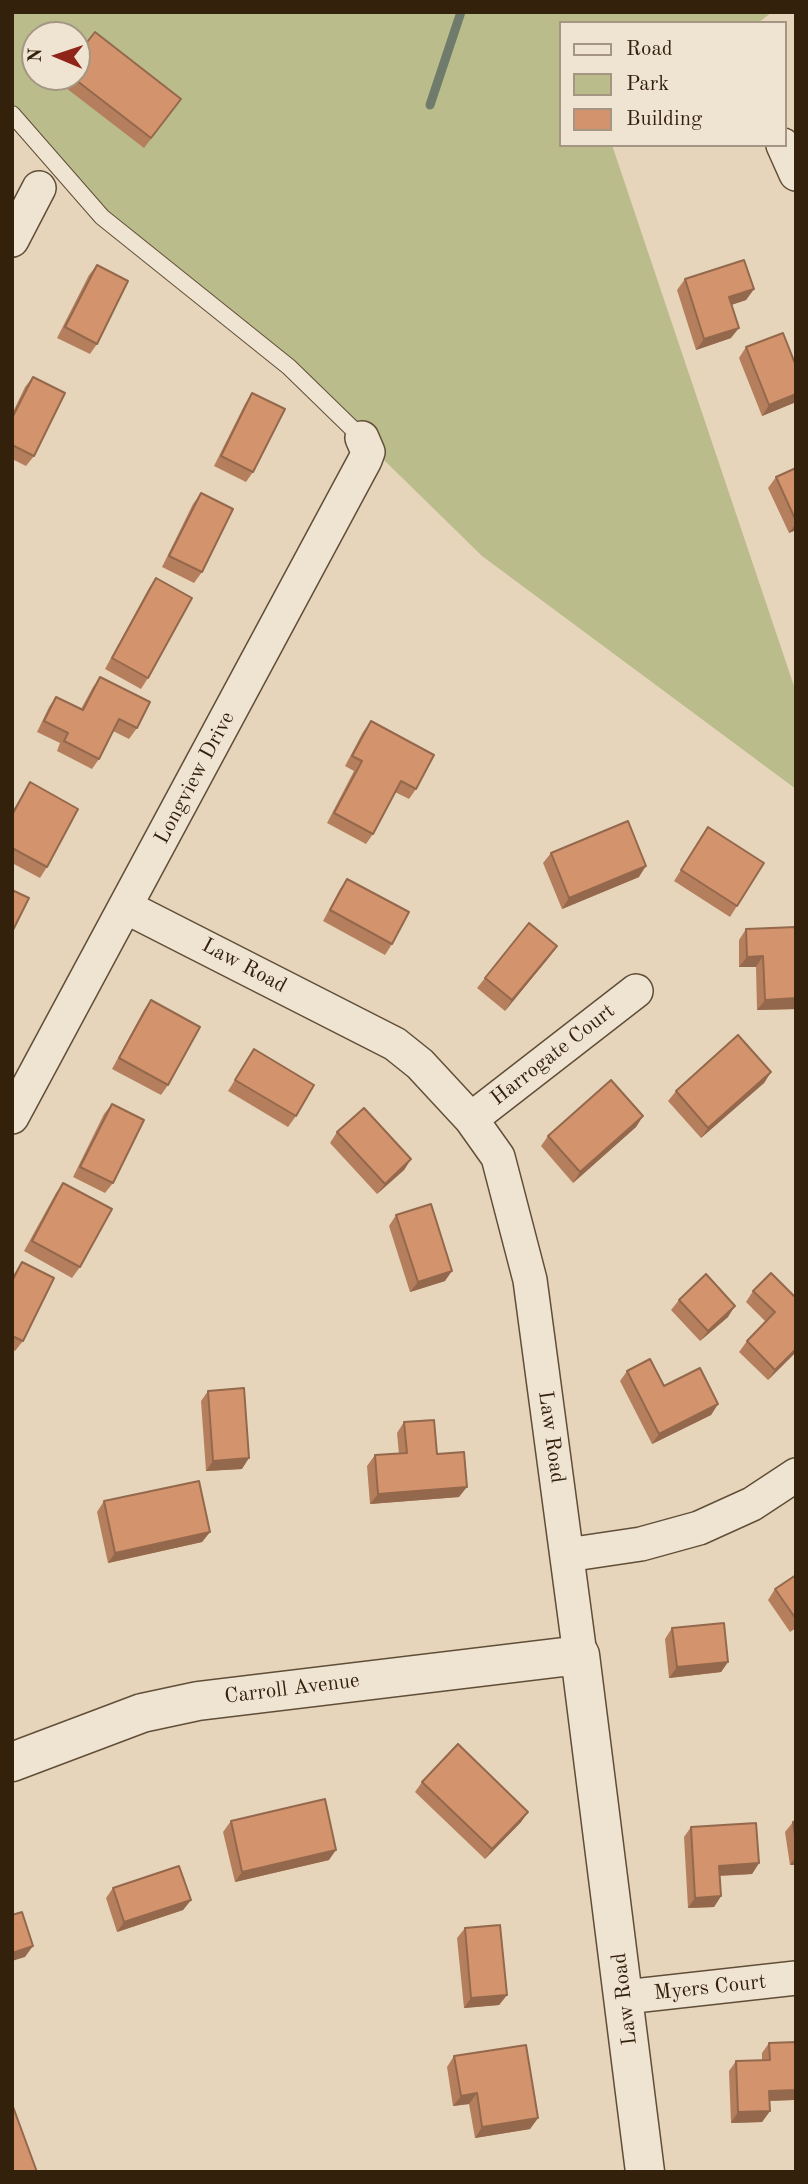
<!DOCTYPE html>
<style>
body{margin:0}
#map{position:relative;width:808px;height:2184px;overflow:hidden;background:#e6d5ba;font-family:"Old Standard TT",serif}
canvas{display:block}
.frame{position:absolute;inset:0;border:14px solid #34210c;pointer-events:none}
.legend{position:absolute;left:559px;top:21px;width:228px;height:126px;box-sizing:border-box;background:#efe4d2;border:2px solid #a49683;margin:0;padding:9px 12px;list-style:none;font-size:21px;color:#34210c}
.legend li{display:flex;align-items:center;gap:14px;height:35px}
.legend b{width:35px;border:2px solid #a49683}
.north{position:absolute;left:21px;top:21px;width:70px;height:70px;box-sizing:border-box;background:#efe4d2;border:2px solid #a49683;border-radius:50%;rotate:272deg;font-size:19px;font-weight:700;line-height:28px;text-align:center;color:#34210c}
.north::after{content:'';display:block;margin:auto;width:24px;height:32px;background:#8f2418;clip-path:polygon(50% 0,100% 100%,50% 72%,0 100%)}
</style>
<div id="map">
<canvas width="808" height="2184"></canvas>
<div class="frame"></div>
<ul class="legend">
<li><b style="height:9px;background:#efe4d2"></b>Road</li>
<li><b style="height:19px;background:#bbbc8c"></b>Park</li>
<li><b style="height:19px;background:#d3946d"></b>Building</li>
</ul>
<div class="north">N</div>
</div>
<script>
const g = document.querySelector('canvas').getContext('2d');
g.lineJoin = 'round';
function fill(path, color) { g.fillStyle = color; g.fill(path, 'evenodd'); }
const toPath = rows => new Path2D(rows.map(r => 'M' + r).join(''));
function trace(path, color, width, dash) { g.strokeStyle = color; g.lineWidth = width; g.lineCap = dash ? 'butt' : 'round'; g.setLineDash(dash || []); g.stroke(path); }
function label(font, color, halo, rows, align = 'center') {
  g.font = font + ' "Old Standard TT",serif'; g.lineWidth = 5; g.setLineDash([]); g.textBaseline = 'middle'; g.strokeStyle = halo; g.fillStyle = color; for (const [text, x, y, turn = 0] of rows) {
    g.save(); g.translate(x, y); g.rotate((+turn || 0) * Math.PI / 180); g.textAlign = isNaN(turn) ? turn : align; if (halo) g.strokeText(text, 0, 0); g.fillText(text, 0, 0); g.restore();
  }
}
const green = toPath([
 [12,12,772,12,758,23,561,23,561,145,612,145,796,692,796,789,482,556,289,367,102,217,12,114],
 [35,35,77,35,77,77,35,77]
]);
const stream = toPath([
 [430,105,461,12]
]);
const service = toPath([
 [12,114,102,217,289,367,362,438]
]);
const minor = toPath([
 [783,145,796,174],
 [12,240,39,188],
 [126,907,395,1044,420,1064,471,1119,498,1157,530,1280,580,1655],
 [12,1117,365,460,368,452,362,438],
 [471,1119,636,991],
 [567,1555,641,1544,699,1528,752,1504,796,1475],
 [625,1997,796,1978]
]);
const tertiary = toPath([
 [12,1762,142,1713,198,1701,580,1655,645,2172]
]);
const wall = toPath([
 [60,77,77,77,174,109,144,148,57,81],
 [97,265,97,344,90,354,57,338,89,275],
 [685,279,754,289,746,300,731,305,731,338,696,350,677,290],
 [746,347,796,402,762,416,739,358],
 [33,377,34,456,26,466,12,459,12,414,25,387],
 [252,393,253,472,246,482,214,466,245,404],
 [796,468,796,530,789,533,768,488,776,477],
 [201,493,202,572,194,583,162,567,193,504],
 [156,578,148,678,141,689,105,669,149,588],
 [100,677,137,728,129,739,113,731,99,759,92,769,57,751,60,743,37,732,49,707,56,697,81,709,93,687],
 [371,721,416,789,409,799,395,792,373,834,366,844,327,823,354,771,345,766,363,732],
 [30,782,47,867,40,878,12,863,12,812],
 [708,827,737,906,730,917,674,881],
 [551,853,639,877,562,909,543,863],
 [347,879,392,944,385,955,323,921,340,889],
 [796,927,796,1009,757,1010,756,967,739,967,739,940,746,929],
 [550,956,505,1011,477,988,485,978],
 [151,1000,168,1085,161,1095,112,1069,144,1010],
 [254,1049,296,1116,288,1127,228,1091],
 [771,1072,764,1083,701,1138,668,1101,676,1091],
 [112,1104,113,1183,105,1193,73,1177,104,1114],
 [643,1116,636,1127,573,1183,541,1146,548,1136],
 [337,1132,411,1159,404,1170,377,1194,330,1143],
 [63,1183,80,1267,72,1278,24,1251,56,1193],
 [396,1215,445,1281,410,1292,389,1226],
 [22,1262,23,1341,15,1351,12,1350,12,1277],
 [771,1273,796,1352,768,1380,739,1352,747,1341,766,1322,746,1302,753,1291],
 [679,1300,728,1317,700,1341,671,1310],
 [627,1371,664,1386,718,1404,711,1415,652,1444,620,1381],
 [208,1391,242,1469,206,1471,201,1401],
 [404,1422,437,1454,459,1497,370,1504,367,1466,375,1455,399,1454,397,1433],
 [104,1501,210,1532,202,1542,108,1563,97,1512],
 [796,1575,796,1628,790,1632,768,1600,775,1589],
 [672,1628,728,1662,721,1672,669,1678,665,1639],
 [422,1782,528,1812,521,1822,485,1859,415,1792],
 [231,1821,329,1860,235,1882,223,1832],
 [796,1821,796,1865,790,1865,785,1832,793,1822],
 [691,1827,759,1863,752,1874,720,1876,721,1896,714,1907,688,1908,684,1837],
 [113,1888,191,1900,183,1910,117,1932,106,1898],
 [465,1928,507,1995,499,2005,464,2008,457,1938],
 [769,2043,794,2100,769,2101,770,2111,762,2122,731,2123,729,2071,736,2061,762,2060,762,2053],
 [454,2056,538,2118,530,2129,475,2138,469,2104,453,2106,447,2067]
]);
const shadedWall = toPath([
 [754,289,746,300,722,308,729,297],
 [739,328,731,338,696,350,704,339],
 [796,394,796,402,762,416,769,405],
 [796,523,796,530,789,533],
 [646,866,639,877,562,909,569,898],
 [557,946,550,956,505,1011,512,1000],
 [763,956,756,967,739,967,747,957],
 [796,998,796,1009,757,1010,765,1000],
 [771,1072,764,1083,701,1138,708,1128],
 [643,1116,636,1127,573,1183,580,1172],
 [411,1159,404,1170,377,1194,385,1184],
 [452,1271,445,1281,410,1292,418,1282],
 [735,1306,728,1317,700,1341,708,1331],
 [796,1349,796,1352,768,1380,775,1370],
 [718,1404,711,1415,652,1444,659,1434],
 [249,1458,242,1469,206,1471,213,1461],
 [467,1487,459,1497,370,1504,378,1494],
 [210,1532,202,1542,108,1563,115,1553],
 [728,1662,721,1672,669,1678,677,1667],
 [528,1812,521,1822,485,1859,492,1849],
 [336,1850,329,1860,235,1882,242,1872],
 [796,1857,796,1865,790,1865],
 [759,1863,752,1874,711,1876,719,1866],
 [721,1896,714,1907,688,1908,695,1898],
 [191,1900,183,1910,117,1932,124,1922],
 [33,1946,25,1957,12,1961,12,1953],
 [507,1995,499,2005,464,2008,471,1998],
 [796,2090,796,2097,794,2100,762,2101,769,2091],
 [477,2093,469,2104,453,2106,461,2096],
 [770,2111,762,2122,731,2123,738,2112],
 [538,2118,530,2129,475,2138,482,2127]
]);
const building = toPath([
 [95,32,181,99,151,138,72,77,77,77,77,55,95,32],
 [744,260,754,289,729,297,739,328,704,339,685,279,744,260],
 [97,265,128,281,97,344,65,327,97,265],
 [783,333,796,366,796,394,769,405,746,347,783,333],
 [33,377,65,393,34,456,12,445,12,418,33,377],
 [252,393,285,409,253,472,221,456,252,393],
 [796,468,796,521,776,477,796,468],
 [201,493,233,509,202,572,169,556,201,493],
 [156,578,192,598,148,678,112,658,156,578],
 [100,677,150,702,137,728,119,719,99,759,64,741,68,733,44,721,56,697,83,710,100,677],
 [371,721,434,755,416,789,401,781,373,834,334,813,362,761,352,756,371,721],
 [30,782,78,809,47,867,12,848,12,815,30,782],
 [628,821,646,866,569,898,551,853,628,821],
 [708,827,764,863,737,906,681,870,708,827],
 [347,879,409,912,392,944,330,910,347,879],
 [12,890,29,898,12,932,12,890],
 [529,923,557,946,512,1000,485,978,529,923],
 [796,927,796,998,765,1000,763,956,747,957,746,929,796,927],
 [151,1000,200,1027,168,1085,119,1058,151,1000],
 [738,1035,771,1072,708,1128,676,1091,738,1035],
 [254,1049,314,1085,296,1116,235,1080,254,1049],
 [611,1080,643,1116,580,1172,548,1136,611,1080],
 [112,1104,144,1120,113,1183,80,1167,112,1104],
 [364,1108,411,1159,385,1184,337,1132,364,1108],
 [63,1183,112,1209,80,1267,32,1241,63,1183],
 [431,1204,452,1271,418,1282,396,1215,431,1204],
 [22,1262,54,1278,23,1341,12,1336,12,1281,22,1262],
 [771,1273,796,1298,796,1349,775,1370,747,1341,775,1312,753,1291,771,1273],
 [706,1274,735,1306,708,1331,679,1300,706,1274],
 [650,1359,664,1386,700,1368,718,1404,659,1434,627,1371,650,1359],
 [244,1388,249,1458,213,1461,208,1391,244,1388],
 [434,1420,437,1454,464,1452,467,1487,378,1494,375,1455,407,1453,404,1422,434,1420],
 [199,1481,210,1532,115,1553,104,1501,199,1481],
 [796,1575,796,1619,775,1589,796,1575],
 [724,1623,728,1662,677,1667,672,1628,724,1623],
 [458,1744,528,1812,492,1849,422,1782,458,1744],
 [325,1799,336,1850,242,1872,231,1821,325,1799],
 [796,1821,796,1843,793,1822,796,1821],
 [756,1823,759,1863,719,1866,721,1896,695,1898,691,1827,756,1823],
 [179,1866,191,1900,124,1922,113,1888,179,1866],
 [22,1912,33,1946,12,1953,12,1915,22,1912],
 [500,1925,507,1995,471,1998,465,1928,500,1925],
 [796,2042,796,2090,769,2091,770,2111,738,2112,736,2061,770,2060,769,2043,796,2042],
 [526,2045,538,2118,482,2127,477,2093,461,2096,454,2056,526,2045],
 [12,2104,37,2172,12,2172,12,2104]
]);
const streetNames = [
 ["Longview Drive",195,778,-62],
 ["Law Road",244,966,28],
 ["Harrogate Court",553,1055,-38],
 ["Law Road",551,1437,82],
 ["Carroll Avenue",292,1689,-7],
 ["Myers Court",710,1988,-6],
 ["Law Road",625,1999,-97]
];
fill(green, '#bbbc8c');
trace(stream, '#6f7c6b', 9);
trace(service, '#604e38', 18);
trace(minor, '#604e38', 36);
trace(tertiary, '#604e38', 41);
trace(service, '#efe4d2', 16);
trace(minor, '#efe4d2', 33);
trace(tertiary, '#efe4d2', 38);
fill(wall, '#b57f5e');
fill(shadedWall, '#94684c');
fill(building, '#d3946d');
trace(building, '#94684c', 2);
label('21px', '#34210c', '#efe4d2', streetNames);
</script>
